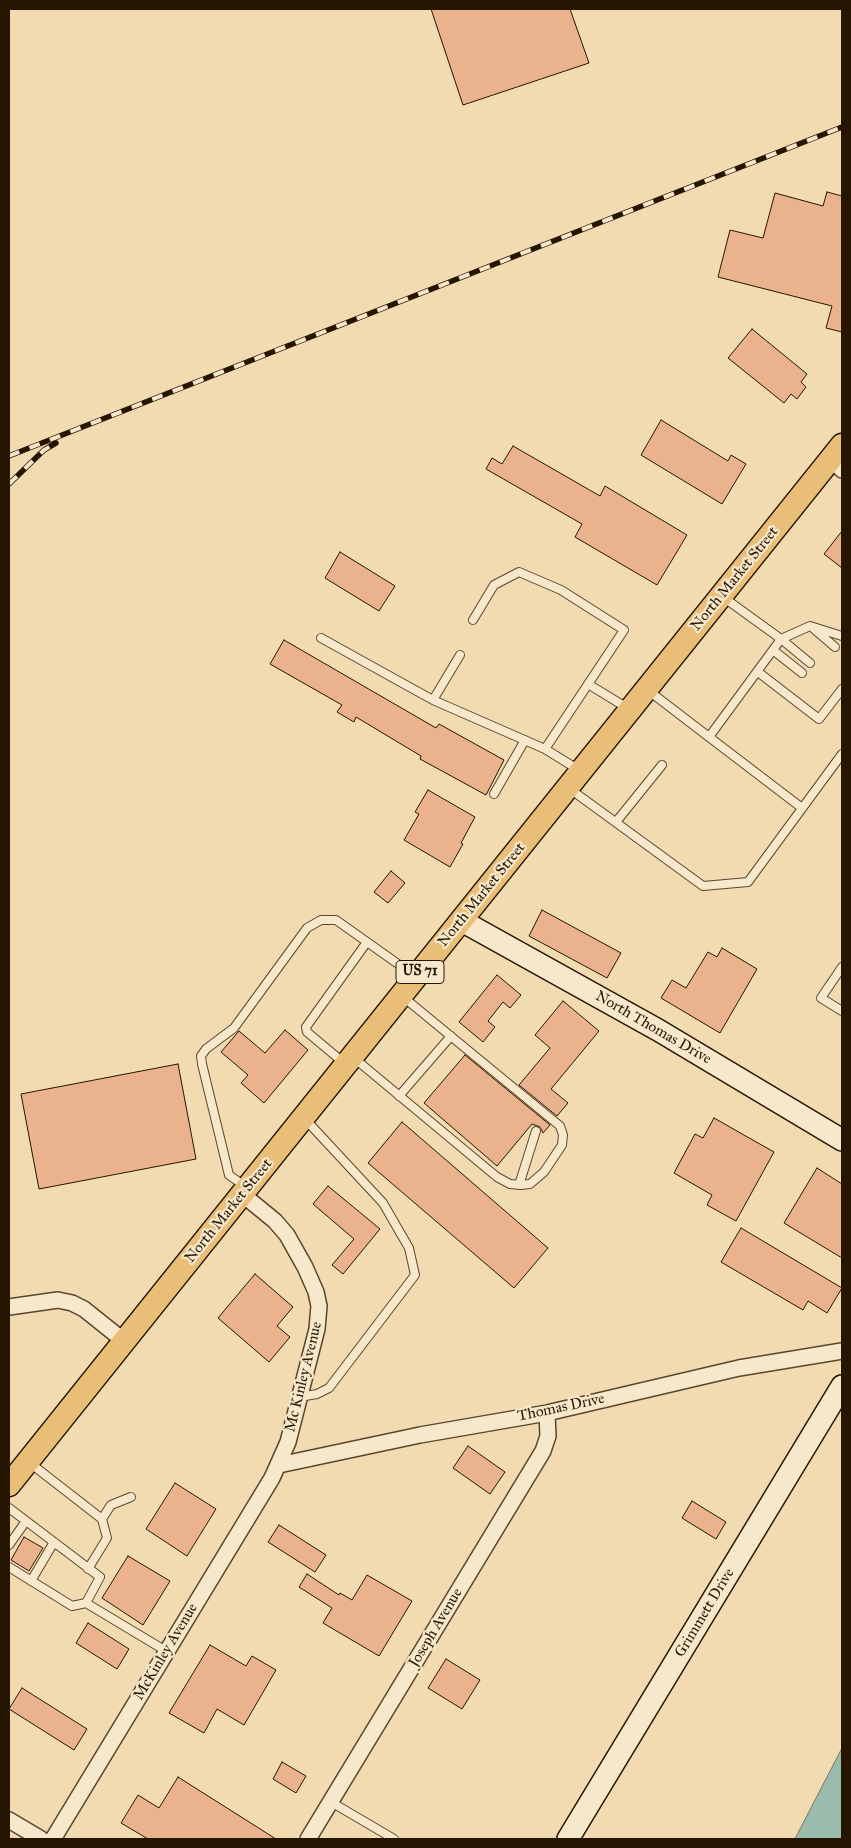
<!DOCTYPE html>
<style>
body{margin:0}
#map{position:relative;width:851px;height:1848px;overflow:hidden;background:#f2dbb0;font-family:"IM FELL Great Primer",serif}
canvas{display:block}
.frame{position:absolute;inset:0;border:10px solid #261500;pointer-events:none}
</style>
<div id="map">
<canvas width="851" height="1848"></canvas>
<div class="frame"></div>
</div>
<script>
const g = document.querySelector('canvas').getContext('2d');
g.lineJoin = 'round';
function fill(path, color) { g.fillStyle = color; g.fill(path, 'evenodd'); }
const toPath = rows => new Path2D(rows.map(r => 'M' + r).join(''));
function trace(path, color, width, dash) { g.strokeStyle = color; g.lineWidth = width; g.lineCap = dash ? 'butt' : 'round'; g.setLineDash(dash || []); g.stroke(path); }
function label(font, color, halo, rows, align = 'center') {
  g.font = font + ' "IM FELL Great Primer",serif'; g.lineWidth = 4.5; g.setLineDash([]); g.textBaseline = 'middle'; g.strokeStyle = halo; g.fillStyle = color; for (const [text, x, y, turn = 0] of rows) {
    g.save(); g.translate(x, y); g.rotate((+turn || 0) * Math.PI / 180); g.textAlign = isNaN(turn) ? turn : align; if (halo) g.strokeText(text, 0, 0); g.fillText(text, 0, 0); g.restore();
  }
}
const water = toPath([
 [842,1748,842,1839,795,1839,799,1831,842,1748]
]);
const building = toPath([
 [431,9,570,9,589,63,463,105,431,9],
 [827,192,842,196,842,332,826,328,832,306,718,277,730,230,763,238,775,193,823,206,827,192],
 [752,329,807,374,801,382,806,387,797,399,791,394,784,403,728,358,752,329],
 [661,420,728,461,731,455,746,464,722,504,641,455,661,420],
 [513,446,600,496,605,486,687,535,657,585,575,537,582,524,486,469,492,458,502,464,513,446],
 [842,531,842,568,824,554,842,531],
 [340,552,395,586,379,611,325,578,340,552],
 [284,640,436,728,439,724,504,760,486,795,420,759,421,756,356,717,354,722,337,712,342,705,270,664,284,640],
 [428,790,475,817,461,843,463,844,450,867,404,840,419,814,415,812,428,790],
 [391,871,405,883,388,903,374,892,391,871],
 [542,910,621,953,607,978,529,936,542,910],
 [722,948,757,969,720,1033,661,998,672,980,686,988,708,952,717,957,722,948],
 [497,975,521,995,510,1008,503,1002,488,1021,495,1027,483,1042,459,1022,497,975],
 [563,1001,599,1031,551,1089,568,1103,557,1116,519,1085,550,1048,535,1035,563,1001],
 [285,1030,308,1050,264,1103,241,1083,248,1075,221,1052,239,1031,265,1053,285,1030],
 [465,1055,550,1125,543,1133,540,1127,532,1124,497,1166,424,1103,465,1055],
 [178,1064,196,1159,39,1189,21,1094,178,1064],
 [714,1118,774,1152,736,1221,707,1205,712,1195,674,1173,695,1134,703,1138,714,1118],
 [402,1122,548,1248,514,1288,368,1163,402,1122],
 [817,1168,842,1184,842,1258,784,1223,817,1168],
 [328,1186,380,1229,343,1274,332,1265,354,1239,313,1204,328,1186],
 [741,1228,842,1288,827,1313,808,1301,803,1310,721,1262,741,1228],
 [255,1274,293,1307,277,1326,290,1337,269,1362,218,1318,255,1274],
 [468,1446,505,1472,490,1494,453,1468,468,1446],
 [175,1483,216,1509,187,1556,146,1529,175,1483],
 [692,1501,726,1522,716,1539,682,1518,692,1501],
 [279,1525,326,1555,315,1572,268,1542,279,1525],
 [24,1537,43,1548,29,1571,11,1560,24,1537],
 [128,1556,170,1581,143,1625,102,1598,128,1556],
 [307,1574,339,1595,340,1593,352,1600,367,1575,412,1601,379,1656,323,1623,332,1608,299,1587,307,1574],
 [88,1623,129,1649,117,1669,76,1643,88,1623],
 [210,1645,246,1666,252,1656,276,1670,244,1725,217,1709,204,1733,169,1713,210,1645],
 [446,1659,480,1680,462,1709,428,1688,446,1659],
 [22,1688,87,1729,74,1750,9,1709,22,1688],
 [282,1762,306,1776,296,1793,273,1779,282,1762],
 [178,1777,276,1839,148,1839,121,1823,138,1795,159,1808,178,1777]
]);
const lane = toPath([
 [814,629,835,647],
 [321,638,433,700,545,749,624,630,561,590,519,572,494,585,473,620],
 [773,650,802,673],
 [810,663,781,639,810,626,842,636],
 [758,672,819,719,842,689],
 [588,684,629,709],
 [649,691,709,737,781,639,723,597],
 [433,700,460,655],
 [709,737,802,808],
 [545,749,579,770],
 [570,789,703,886,748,882,842,754],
 [494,794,525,740],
 [616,822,662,765],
 [842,967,821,998,842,1011],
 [354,1058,497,1177,510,1184,521,1185,530,1184,544,1172,562,1145,563,1135,560,1126,402,996],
 [344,1063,307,1032,306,1027,367,942],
 [399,1096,451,1036],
 [519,1185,536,1131],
 [246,1187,229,1175,202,1064,201,1056,206,1049,234,1028,307,928,321,920,336,920,415,976],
 [299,1397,317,1394,329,1388,415,1275,409,1248,383,1203,305,1119],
 [30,1463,102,1519,107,1538,88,1569],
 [9,1508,100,1577,86,1603],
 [102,1519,111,1505,131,1497],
 [9,1545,26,1521],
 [9,1567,72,1606,86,1603,166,1651],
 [31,1581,54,1542],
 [331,1802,394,1839]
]);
const street = toPath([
 [831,459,842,470],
 [9,1307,58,1300,72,1303,84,1309,124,1341],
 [279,1465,420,1435,547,1413,739,1368,842,1351],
 [9,1820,41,1839],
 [53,1839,272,1478,288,1442,317,1329,319,1306,316,1292,305,1267,287,1235,275,1221,242,1194],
 [308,1839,543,1451,548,1436,547,1413]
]);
const secondary = toPath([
 [462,921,658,1030,842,1140],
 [568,1839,842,1386]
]);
const primary = toPath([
 [9,1485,842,445]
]);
const rail = toPath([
 [9,456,842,127],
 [9,484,44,450,56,443]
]);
const shields = [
 [420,972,48]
];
const shieldNames = [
 ["US 71",420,972]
];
const streetNames = [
 ["North Market Street",735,579,-51],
 ["North Market Street",482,895,-51],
 ["North Thomas Drive",653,1028,30],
 ["North Market Street",229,1211,-51],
 ["Mc Kinley Avenue",304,1377,-76],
 ["Thomas Drive",561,1408,-12],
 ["Grimmett Drive",705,1613,-59],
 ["Joseph Avenue",436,1628,-59],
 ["McKinley Avenue",166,1652,-59]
];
fill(water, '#9bbbad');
trace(water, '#6c7968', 1);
fill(building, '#ebb38d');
trace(building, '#261500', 1);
trace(lane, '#59462c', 10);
trace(street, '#59462c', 18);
trace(secondary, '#261500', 24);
trace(primary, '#261500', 25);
trace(lane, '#f7e8cc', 8);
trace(street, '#f7e8cc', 15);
trace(secondary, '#f7e8cc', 21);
trace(primary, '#e9be78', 22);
trace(rail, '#261500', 5.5);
trace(rail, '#f7e8cc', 4, [11]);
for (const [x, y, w] of shields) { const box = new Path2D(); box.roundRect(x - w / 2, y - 11.5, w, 23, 4); g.fillStyle = '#f7e8cc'; g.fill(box); trace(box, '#261500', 1); }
label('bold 14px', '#261500', null, shieldNames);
label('15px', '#261500', '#f7e8cc', streetNames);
</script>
